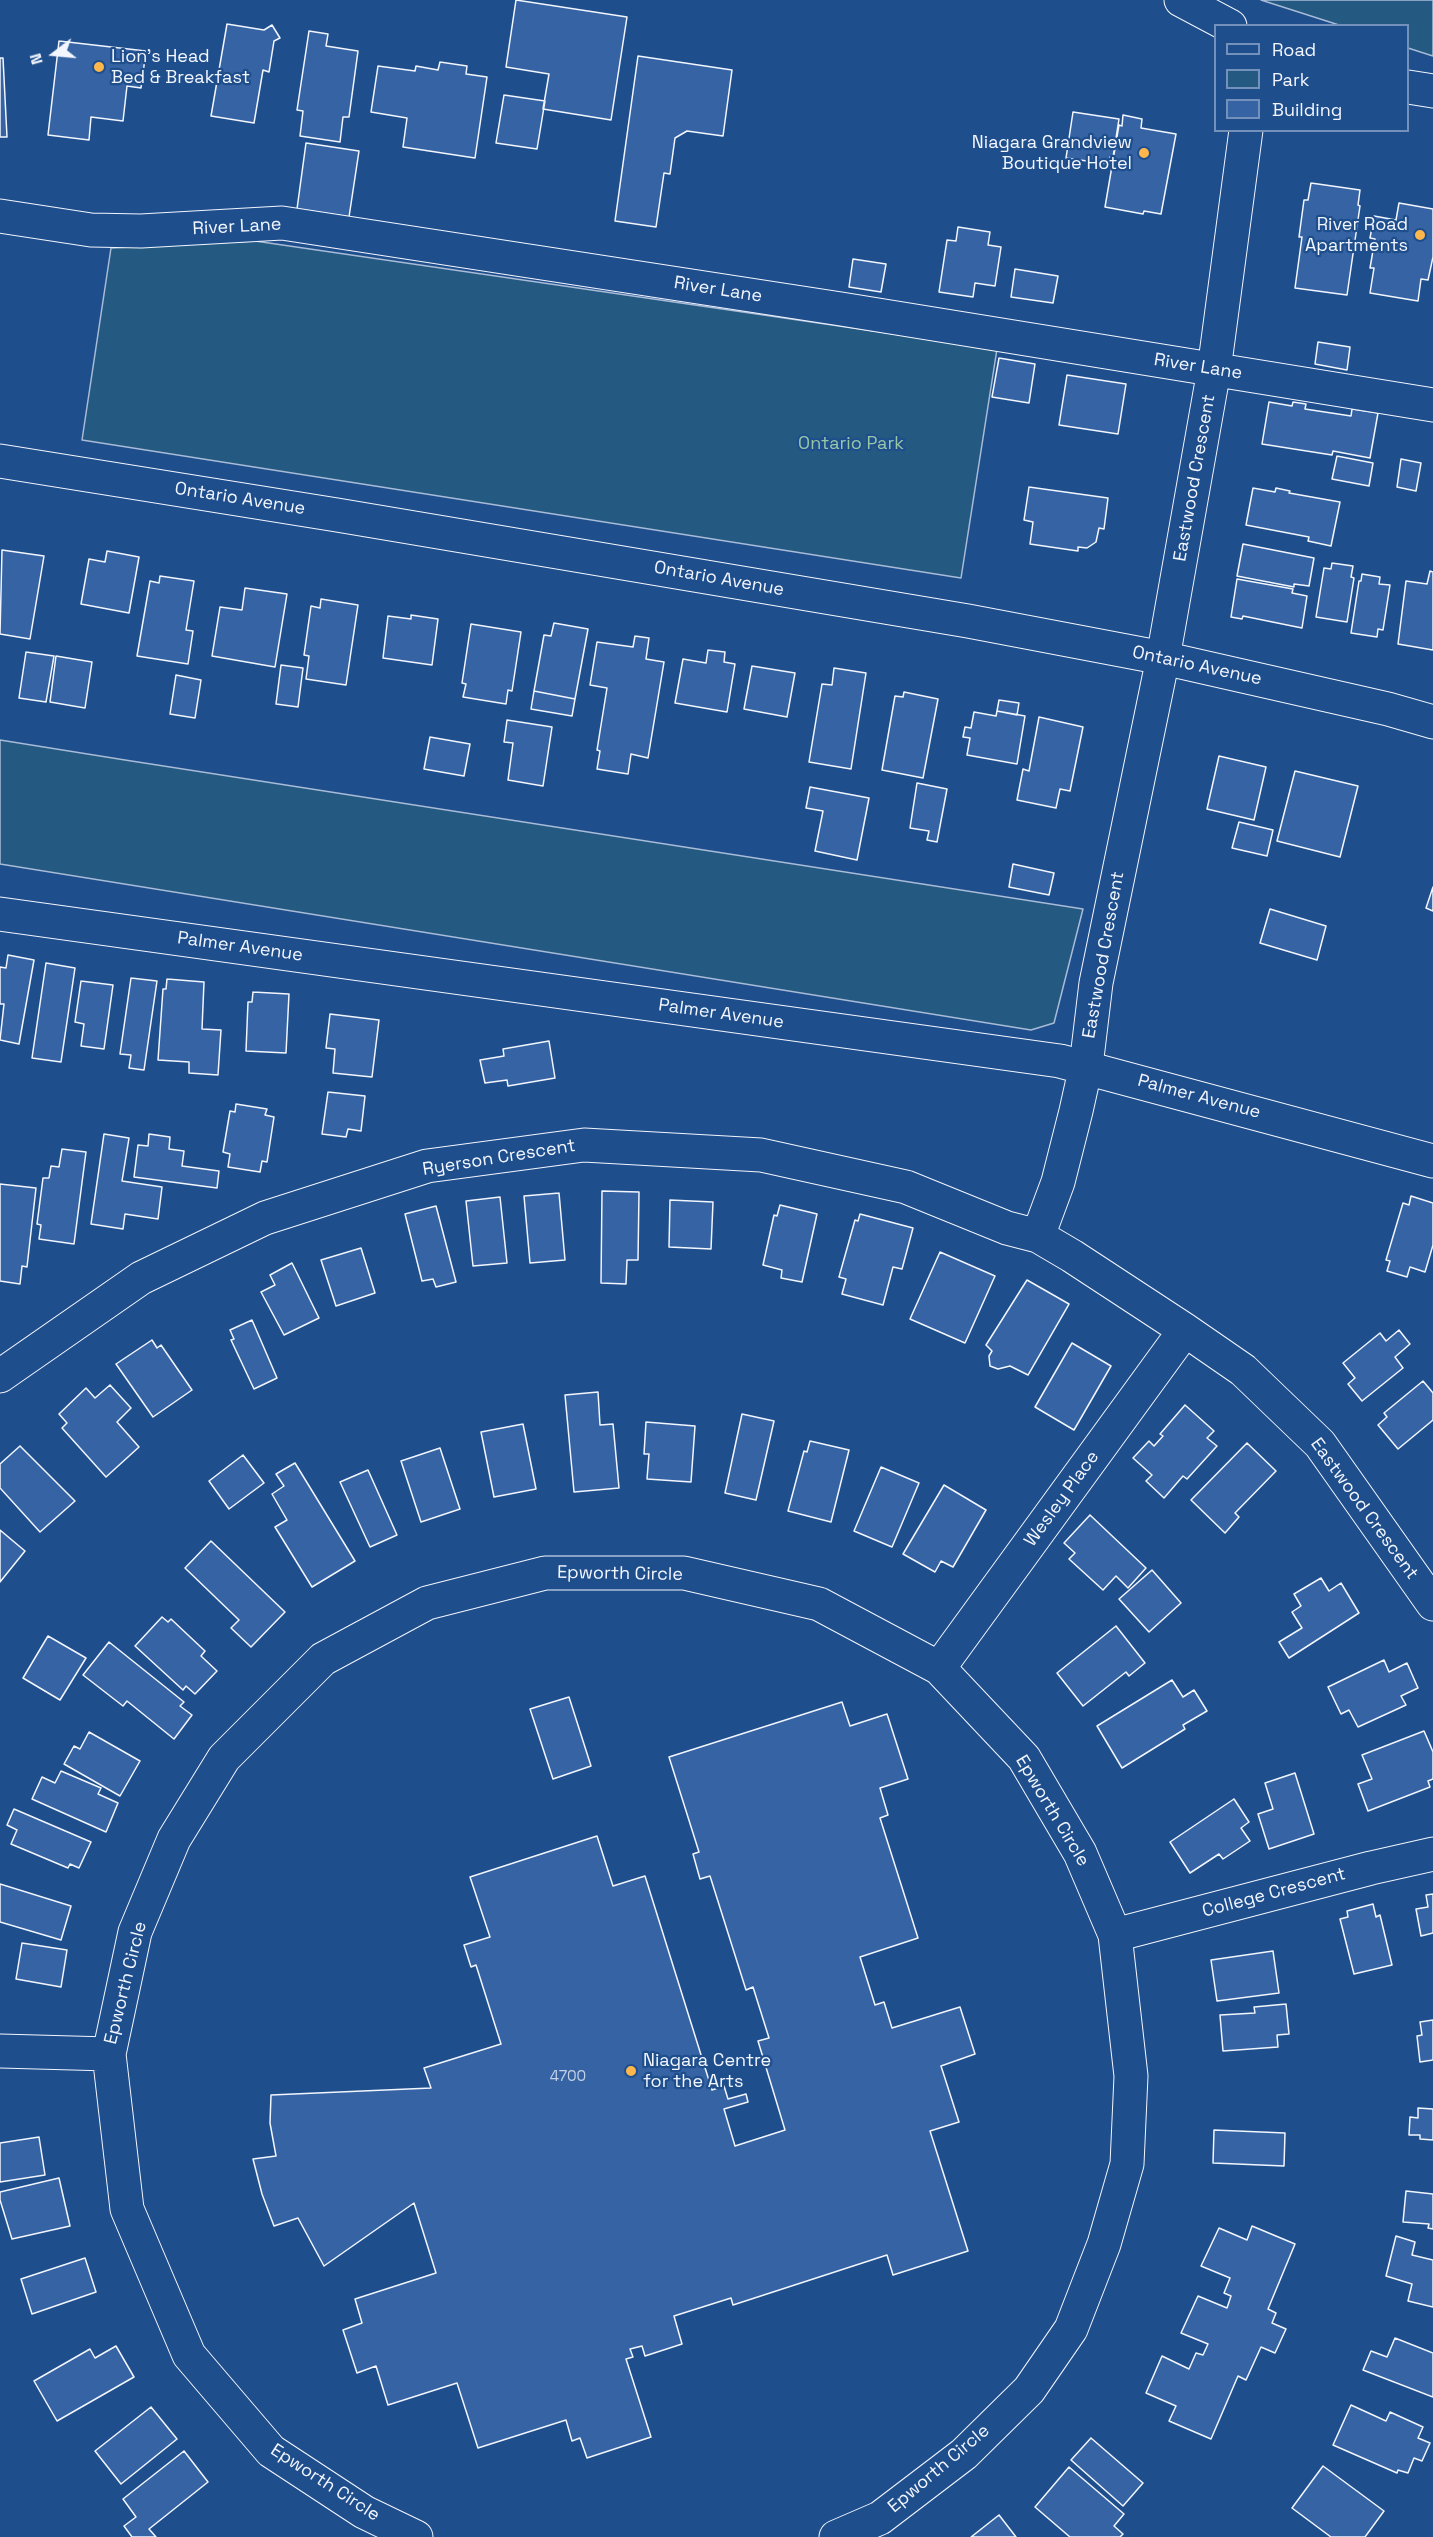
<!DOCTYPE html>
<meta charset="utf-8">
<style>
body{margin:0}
#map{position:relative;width:1433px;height:2537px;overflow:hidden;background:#1f4e8c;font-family:"Space Grotesk",sans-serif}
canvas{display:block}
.legend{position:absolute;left:1214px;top:24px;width:195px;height:108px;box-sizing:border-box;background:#1f4e8c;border:2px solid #7391ba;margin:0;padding:8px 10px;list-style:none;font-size:18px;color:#f2f6ff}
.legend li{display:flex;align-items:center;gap:12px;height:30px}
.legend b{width:30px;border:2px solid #7391ba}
.north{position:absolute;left:24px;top:24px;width:60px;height:60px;-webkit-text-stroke:4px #1f4e8c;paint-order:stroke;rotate:254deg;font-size:16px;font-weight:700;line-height:24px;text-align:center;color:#f2f6ff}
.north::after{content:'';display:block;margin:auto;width:21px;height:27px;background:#f2f6ff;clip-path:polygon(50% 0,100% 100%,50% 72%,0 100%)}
</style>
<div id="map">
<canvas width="1433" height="2537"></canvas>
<ul class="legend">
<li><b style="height:8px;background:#1f4e8c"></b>Road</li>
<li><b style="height:16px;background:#245a82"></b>Park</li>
<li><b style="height:16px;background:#3563a3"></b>Building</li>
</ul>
<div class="north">N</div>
</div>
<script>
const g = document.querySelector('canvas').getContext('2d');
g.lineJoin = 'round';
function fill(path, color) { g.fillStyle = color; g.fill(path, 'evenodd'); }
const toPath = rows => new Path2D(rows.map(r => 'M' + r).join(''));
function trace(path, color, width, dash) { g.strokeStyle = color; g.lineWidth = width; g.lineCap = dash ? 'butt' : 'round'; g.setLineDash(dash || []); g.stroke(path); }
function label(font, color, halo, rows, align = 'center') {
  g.font = font + ' "Space Grotesk",sans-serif'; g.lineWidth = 4.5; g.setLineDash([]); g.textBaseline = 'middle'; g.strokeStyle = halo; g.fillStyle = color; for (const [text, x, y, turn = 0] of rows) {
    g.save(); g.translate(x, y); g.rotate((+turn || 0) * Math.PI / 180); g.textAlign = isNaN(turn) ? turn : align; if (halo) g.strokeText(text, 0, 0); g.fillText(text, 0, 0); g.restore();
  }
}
const green = toPath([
 [1261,0,1433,0,1433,56,1408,48,1408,26,1339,25,1261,0],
 [255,241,997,349,961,578,82,440,111,248,255,241],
 [0,740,125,760,1083,909,1054,1023,1031,1030,0,864,0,740]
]);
const building = toPath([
 [516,0,627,17,611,120,543,109,549,74,506,67,516,0],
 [227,24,264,30,272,25,280,38,274,41,269,72,263,70,254,123,211,116,227,24],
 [309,31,328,34,326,46,358,51,349,117,343,117,340,142,300,136,303,111,297,110,309,31],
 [59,41,146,51,141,88,127,86,123,121,91,117,89,140,48,135,59,41],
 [638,56,732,70,723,136,687,131,675,138,670,174,664,173,656,227,615,221,638,56],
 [0,58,3,58,7,137,0,137,0,58],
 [440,62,467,66,466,74,487,77,475,158,403,147,407,118,371,112,378,66,415,71,416,66,438,70,440,62],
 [504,95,545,101,537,149,496,143,504,95],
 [1073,112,1119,119,1113,157,1110,157,1108,164,1066,158,1073,112],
 [1123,115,1142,119,1141,128,1176,134,1161,214,1144,211,1143,214,1105,207,1119,125,1122,126,1123,115],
 [306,143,359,151,349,217,297,209,306,143],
 [1311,183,1360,190,1358,205,1360,206,1347,295,1295,288,1302,237,1299,237,1304,200,1308,200,1311,183],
 [1399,203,1433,209,1433,257,1428,280,1421,279,1418,301,1370,293,1374,268,1370,268,1375,239,1370,238,1374,216,1396,220,1399,203],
 [958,227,990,232,988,245,1001,247,995,286,975,283,973,297,939,292,947,240,956,241,958,227],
 [853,259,886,264,881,292,849,287,853,259],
 [1015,269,1058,276,1053,303,1011,297,1015,269],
 [1318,342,1350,347,1347,370,1315,364,1318,342],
 [999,358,1035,364,1029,403,992,397,999,358],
 [1067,375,1126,384,1118,434,1059,425,1067,375],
 [1269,402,1292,406,1293,402,1306,404,1305,409,1351,416,1352,409,1378,413,1370,458,1333,451,1332,455,1262,444,1269,402],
 [1337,456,1373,463,1369,486,1332,479,1337,456],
 [1401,459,1421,463,1416,491,1397,487,1401,459],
 [1029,487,1108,498,1104,529,1099,528,1096,542,1087,548,1078,547,1078,551,1030,544,1033,522,1024,520,1029,487],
 [1253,488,1275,492,1276,488,1290,491,1289,493,1340,502,1331,546,1308,541,1309,537,1246,525,1253,488],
 [1243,544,1314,558,1309,586,1294,584,1294,587,1237,576,1243,544],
 [2,550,44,556,30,639,0,634,2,550],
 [107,551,139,557,129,613,81,604,89,559,105,562,107,551],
 [1332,563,1353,566,1351,577,1354,578,1347,622,1316,617,1324,568,1331,569,1332,563],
 [1430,571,1433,572,1433,650,1398,644,1406,581,1427,584,1430,571],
 [1362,574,1380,577,1379,584,1390,585,1383,630,1378,629,1377,637,1351,633,1359,581,1361,581,1362,574],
 [160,576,194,581,186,630,193,631,188,664,137,656,150,581,159,583,160,576],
 [1237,579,1293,589,1292,593,1307,596,1302,628,1243,616,1242,619,1231,617,1237,579],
 [245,588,287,594,275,667,212,656,220,607,242,610,245,588],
 [321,599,358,605,346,685,306,679,309,656,304,655,311,606,320,608,321,599],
 [411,615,438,619,432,665,383,658,388,616,411,619,411,615],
 [554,623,588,629,575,699,534,691,544,635,551,636,554,623],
 [471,624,521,632,512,691,508,690,506,704,463,697,466,684,462,683,471,624],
 [635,636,649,638,646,659,664,662,648,758,631,754,628,774,597,769,600,751,597,750,607,688,590,685,597,642,633,647,635,636],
 [708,650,725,652,724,662,735,664,727,712,675,703,683,659,706,663,708,650],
 [26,652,54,656,46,702,19,698,26,652],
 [56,656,92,662,85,708,50,702,56,656],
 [281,665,303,668,298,707,276,704,281,665],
 [752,666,795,673,787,717,744,709,752,666],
 [834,668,866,673,851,769,809,762,822,684,832,685,834,668],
 [176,675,201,680,195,718,170,714,176,675],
 [534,691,575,699,572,716,531,709,534,691],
 [904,692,938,699,923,778,882,770,895,696,903,697,904,692],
 [999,700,1019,703,1017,715,997,711,999,700],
 [997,711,1025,716,1017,764,967,755,970,738,963,737,965,727,971,728,974,712,996,716,997,711],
 [1039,717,1083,727,1070,791,1060,789,1056,808,1017,800,1023,769,1029,771,1039,717],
 [507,720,552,727,543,786,508,780,513,743,504,742,507,720],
 [430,737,470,744,464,776,424,769,430,737],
 [1219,756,1266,767,1254,820,1207,809,1219,756],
 [1295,771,1358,786,1340,857,1277,841,1295,771],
 [917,783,947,789,937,842,927,840,929,831,910,828,917,783],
 [810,787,869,798,857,860,815,851,823,811,806,808,810,787],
 [1239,822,1273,830,1267,856,1232,848,1239,822],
 [1013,864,1054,873,1049,895,1009,887,1013,864],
 [1433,887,1433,911,1426,908,1433,887],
 [1270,909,1326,926,1317,960,1260,943,1270,909],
 [8,955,34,960,19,1044,0,1040,4,1004,0,1004,0,967,6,968,8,955],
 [46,963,75,968,61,1062,32,1058,46,963],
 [131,978,157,981,144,1070,129,1068,131,1055,120,1054,131,978],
 [167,979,204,982,202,1029,221,1030,218,1075,189,1073,189,1062,158,1060,163,989,166,989,167,979],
 [81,981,113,985,104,1049,81,1046,84,1024,75,1022,81,981],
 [253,992,289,994,286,1053,246,1051,248,1002,252,1002,253,992],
 [330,1014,379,1020,372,1077,333,1073,335,1049,326,1048,330,1014],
 [549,1041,555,1078,508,1086,507,1080,485,1083,480,1060,504,1056,503,1049,549,1041],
 [328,1092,365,1096,361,1131,348,1129,346,1137,322,1134,328,1092],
 [236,1104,267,1109,265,1115,274,1117,267,1162,262,1161,260,1172,228,1167,230,1154,223,1152,230,1111,235,1112,236,1104],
 [104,1134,129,1138,122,1181,162,1187,158,1219,125,1214,123,1229,91,1224,104,1134],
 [149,1134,170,1137,169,1149,184,1151,182,1166,219,1171,217,1188,134,1177,138,1145,148,1146,149,1134],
 [62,1149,86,1152,74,1244,39,1239,41,1225,37,1224,43,1178,49,1178,51,1166,59,1167,62,1149],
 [0,1184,36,1188,27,1267,22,1266,20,1284,0,1281,0,1184],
 [602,1191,639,1192,638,1260,627,1260,626,1284,601,1283,602,1191],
 [559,1193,565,1260,530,1263,524,1196,559,1193],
 [1411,1196,1433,1203,1433,1245,1425,1272,1410,1267,1407,1277,1387,1271,1390,1261,1386,1260,1403,1203,1409,1205,1411,1196],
 [500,1197,507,1263,473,1266,466,1201,500,1197],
 [670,1200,713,1202,711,1249,669,1247,670,1200],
 [780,1205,817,1214,802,1282,781,1278,782,1270,763,1265,774,1215,777,1216,780,1205],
 [436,1206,456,1282,436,1287,433,1279,422,1281,405,1214,436,1206],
 [860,1214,913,1228,902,1269,893,1267,883,1305,842,1294,846,1279,839,1277,855,1220,858,1221,860,1214],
 [361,1248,375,1293,336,1306,321,1260,361,1248],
 [940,1252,995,1276,965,1343,910,1319,940,1252],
 [292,1263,319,1318,284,1335,261,1292,275,1285,270,1275,292,1263],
 [1027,1280,1069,1304,1028,1375,1010,1366,998,1369,990,1366,989,1356,992,1351,986,1345,1027,1280],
 [252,1320,277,1378,254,1389,231,1340,234,1339,230,1330,252,1320],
 [1399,1330,1410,1344,1395,1357,1403,1368,1362,1401,1348,1384,1355,1378,1343,1363,1380,1333,1386,1341,1399,1330],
 [152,1340,157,1348,161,1345,192,1390,153,1417,116,1364,152,1340],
 [1072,1343,1111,1366,1074,1430,1035,1407,1072,1343],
 [1423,1381,1433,1393,1433,1420,1398,1449,1378,1425,1387,1417,1384,1413,1423,1381],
 [110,1385,131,1408,117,1422,139,1447,106,1477,62,1428,67,1423,59,1414,86,1388,95,1398,110,1385],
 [598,1392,600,1425,613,1424,619,1488,574,1492,565,1395,598,1392],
 [1185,1405,1214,1431,1207,1438,1217,1446,1187,1479,1183,1476,1164,1498,1146,1481,1152,1475,1133,1458,1149,1441,1154,1446,1163,1436,1160,1434,1185,1405],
 [742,1414,774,1421,756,1500,725,1493,742,1414],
 [646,1422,695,1426,691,1482,647,1479,649,1454,644,1454,646,1422],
 [523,1424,536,1489,494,1497,481,1432,523,1424],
 [810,1441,849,1450,831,1522,788,1511,804,1451,807,1452,810,1441],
 [1247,1443,1276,1471,1235,1513,1239,1517,1225,1533,1191,1500,1247,1443],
 [20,1446,75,1501,40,1532,0,1488,0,1464,20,1446],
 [440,1448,460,1509,421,1522,401,1461,440,1448],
 [243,1455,264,1483,229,1509,209,1481,243,1455],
 [295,1463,355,1561,312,1587,275,1527,287,1520,272,1494,284,1486,276,1474,295,1463],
 [881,1467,919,1483,892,1547,854,1531,881,1467],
 [368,1470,397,1535,370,1547,340,1482,368,1470],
 [944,1485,986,1510,953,1567,941,1561,935,1572,903,1554,944,1485],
 [1090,1515,1146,1568,1128,1588,1116,1576,1103,1590,1069,1559,1075,1553,1064,1543,1090,1515],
 [0,1530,25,1551,0,1582,0,1530],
 [211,1541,285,1612,251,1647,231,1628,239,1620,185,1568,211,1541],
 [1152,1570,1181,1603,1149,1632,1119,1599,1152,1570],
 [1321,1578,1329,1591,1341,1583,1359,1613,1289,1658,1279,1642,1302,1628,1292,1612,1301,1606,1294,1594,1321,1578],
 [162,1617,168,1622,171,1619,205,1651,201,1656,217,1671,195,1694,186,1686,183,1690,135,1646,162,1617],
 [1116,1626,1145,1663,1129,1676,1126,1672,1083,1706,1057,1673,1116,1626],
 [48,1636,86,1658,60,1700,23,1678,48,1636],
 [109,1642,184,1702,180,1706,192,1715,174,1739,127,1701,123,1706,83,1675,109,1642],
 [1384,1660,1389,1672,1407,1663,1418,1688,1401,1696,1406,1705,1358,1727,1349,1710,1341,1714,1328,1687,1384,1660],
 [1172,1680,1183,1697,1194,1690,1207,1711,1183,1725,1185,1729,1122,1768,1097,1726,1172,1680],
 [569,1697,591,1766,553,1779,530,1709,569,1697],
 [842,1702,850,1726,887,1714,908,1779,880,1788,888,1815,880,1818,918,1938,860,1957,875,2005,884,2002,892,2028,960,2007,975,2054,941,2066,959,2122,930,2131,968,2251,893,2275,887,2255,733,2305,731,2298,674,2316,682,2344,645,2356,642,2346,630,2349,633,2357,626,2359,651,2437,587,2458,580,2438,572,2441,566,2420,478,2448,457,2383,388,2405,376,2366,357,2373,343,2330,362,2323,355,2299,436,2273,414,2203,324,2266,298,2218,274,2226,262,2194,253,2159,276,2156,270,2123,271,2095,431,2088,424,2068,501,2044,476,1965,471,1967,464,1945,490,1937,470,1877,597,1836,613,1886,645,1876,712,2090,724,2086,728,2099,746,2094,748,2102,724,2109,735,2146,785,2130,758,2041,769,2038,753,1987,746,1990,710,1876,700,1879,693,1854,699,1852,669,1757,842,1702],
 [1424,1731,1433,1752,1433,1779,1428,1781,1430,1787,1368,1811,1358,1784,1372,1779,1362,1755,1424,1731],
 [89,1732,140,1761,120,1796,64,1764,74,1746,80,1749,89,1732],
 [61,1771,101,1788,98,1794,118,1803,106,1832,32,1799,42,1777,55,1783,61,1771],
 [1295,1773,1314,1834,1269,1849,1258,1814,1273,1809,1265,1783,1295,1773],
 [1234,1799,1249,1822,1241,1828,1250,1841,1223,1859,1219,1854,1190,1873,1170,1842,1234,1799],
 [14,1809,91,1842,79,1868,70,1864,68,1868,11,1844,17,1830,7,1825,14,1809],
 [0,1884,71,1906,61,1940,0,1922,0,1884],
 [1433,1894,1433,1933,1421,1936,1416,1909,1428,1907,1426,1895,1433,1894],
 [1373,1904,1376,1917,1380,1915,1392,1965,1354,1974,1340,1919,1348,1917,1347,1911,1373,1904],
 [22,1943,67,1950,61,1987,16,1979,22,1943],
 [1273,1951,1279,1993,1217,2001,1211,1960,1273,1951],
 [1286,2004,1289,2034,1277,2035,1278,2047,1223,2051,1220,2015,1255,2013,1254,2007,1286,2004],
 [1433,2020,1433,2060,1420,2062,1417,2036,1422,2035,1420,2022,1433,2020],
 [1418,2108,1433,2109,1433,2140,1420,2139,1420,2135,1409,2135,1410,2117,1418,2118,1418,2108],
 [1214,2130,1285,2133,1284,2166,1213,2163,1214,2130],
 [39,2137,45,2175,0,2182,0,2143,39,2137],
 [59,2178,70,2226,12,2239,0,2200,0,2192,59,2178],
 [1406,2191,1433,2194,1433,2229,1428,2228,1429,2224,1403,2222,1406,2191],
 [1252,2226,1295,2244,1268,2309,1276,2313,1272,2323,1286,2329,1275,2353,1261,2347,1246,2380,1238,2376,1211,2439,1169,2421,1176,2406,1146,2393,1162,2356,1189,2369,1196,2353,1203,2355,1208,2344,1181,2333,1198,2296,1227,2308,1231,2296,1224,2293,1230,2278,1201,2266,1219,2228,1247,2240,1252,2226],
 [1396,2236,1415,2242,1412,2255,1433,2260,1433,2307,1408,2301,1412,2284,1386,2276,1396,2236],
 [85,2258,96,2292,32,2314,21,2279,85,2258],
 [1395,2338,1433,2353,1433,2397,1363,2370,1371,2351,1387,2357,1395,2338],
 [116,2346,134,2377,57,2421,34,2381,90,2349,95,2358,116,2346],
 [1351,2405,1386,2421,1390,2412,1423,2427,1418,2438,1430,2443,1422,2461,1414,2458,1408,2473,1398,2470,1397,2473,1333,2445,1351,2405],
 [151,2407,177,2439,121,2484,95,2451,151,2407],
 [1091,2438,1143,2483,1123,2506,1071,2460,1091,2438],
 [184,2451,208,2482,149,2529,156,2537,132,2537,124,2526,136,2517,123,2499,184,2451],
 [1323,2466,1384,2511,1365,2537,1331,2537,1292,2508,1323,2466],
 [1069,2467,1124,2514,1114,2526,1123,2534,1120,2537,1070,2537,1035,2507,1069,2467],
 [999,2515,1016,2537,971,2537,999,2515]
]);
const minor = toPath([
 [0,216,91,230,141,231,282,223,841,309,1433,405],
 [0,461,337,515,968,621,1163,658,1388,709,1433,722],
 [0,914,1060,1061,1433,1161],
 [1038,1236,1058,1182,1076,1111,1086,1066,1096,983,1163,658,1214,370,1246,130],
 [0,1376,141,1278,265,1218,427,1166,584,1145,761,1155,906,1187,1007,1228,1038,1236,1072,1256,1185,1330,1243,1370,1320,1444,1433,1604],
 [939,1668,1185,1330],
 [1115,1935,1371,1868,1433,1854],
 [0,2051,109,2054],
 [416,2537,364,2512,271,2451,189,2355,127,2209,109,2054,135,1932,174,1839,224,1758,323,1659,427,1603,545,1573,684,1573,819,1604,939,1668,1024,1758,1080,1853,1115,1935,1131,2076,1127,2164,1104,2244,1071,2329,1029,2390,964,2454,880,2518,836,2537]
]);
const secondary = toPath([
 [1181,0,1230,26],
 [1408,87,1433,91]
]);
const markers = [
 [99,67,6,"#ffb74d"],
 [1144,153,6,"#ffb74d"],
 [1420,235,6,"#ffb74d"],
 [631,2071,6,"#ffb74d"]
];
const numberNames = [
 ["4700",568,2077]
];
const poiNames = [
 ["Lion’s Head",111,57],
 ["Bed & Breakfast",111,78],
 ["Niagara Grandview",1132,143,"right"],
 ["Boutique Hotel",1132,164,"right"],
 ["River Road",1408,225,"right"],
 ["Apartments",1408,246,"right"],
 ["Niagara Centre",643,2061],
 ["for the Arts",643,2082]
];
const streetNames = [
 ["River Lane",237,227,-3],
 ["River Lane",718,290,9],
 ["River Lane",1198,367,9],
 ["Eastwood Crescent",1195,478,-80],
 ["Ontario Avenue",240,499,9],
 ["Ontario Avenue",719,579,10],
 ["Ontario Avenue",1197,666,12],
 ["Palmer Avenue",240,947,8],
 ["Eastwood Crescent",1104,955,-80],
 ["Palmer Avenue",721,1014,8],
 ["Palmer Avenue",1199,1097,15],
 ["Ryerson Crescent",499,1158,-9],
 ["Wesley Place",1062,1499,-54],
 ["Eastwood Crescent",1364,1509,54],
 ["Epworth Circle",620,1574,1],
 ["Epworth Circle",1052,1811,59],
 ["College Crescent",1274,1893,-15],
 ["Epworth Circle",126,1983,-76],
 ["Epworth Circle",939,2469,-40],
 ["Epworth Circle",325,2483,33]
];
const parkNames = [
 ["Ontario Park",851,444]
];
fill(green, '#245a82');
trace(green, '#a8bbd7', 1.5);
fill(building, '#3563a3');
trace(building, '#f2f6ff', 1.5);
trace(minor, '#f2f6ff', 35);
trace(secondary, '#f2f6ff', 35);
trace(minor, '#1f4e8c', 33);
trace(secondary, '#1f4e8c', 33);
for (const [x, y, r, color] of markers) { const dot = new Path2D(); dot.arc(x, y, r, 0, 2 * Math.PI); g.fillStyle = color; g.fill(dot); trace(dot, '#1f4e8c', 2); }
label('15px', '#c3d1e8', null, numberNames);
label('18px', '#f2f6ff', '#1f4e8c', poiNames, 'left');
label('18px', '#f2f6ff', '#1f4e8c', streetNames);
label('18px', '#97c8a6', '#1f4e8c', parkNames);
</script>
